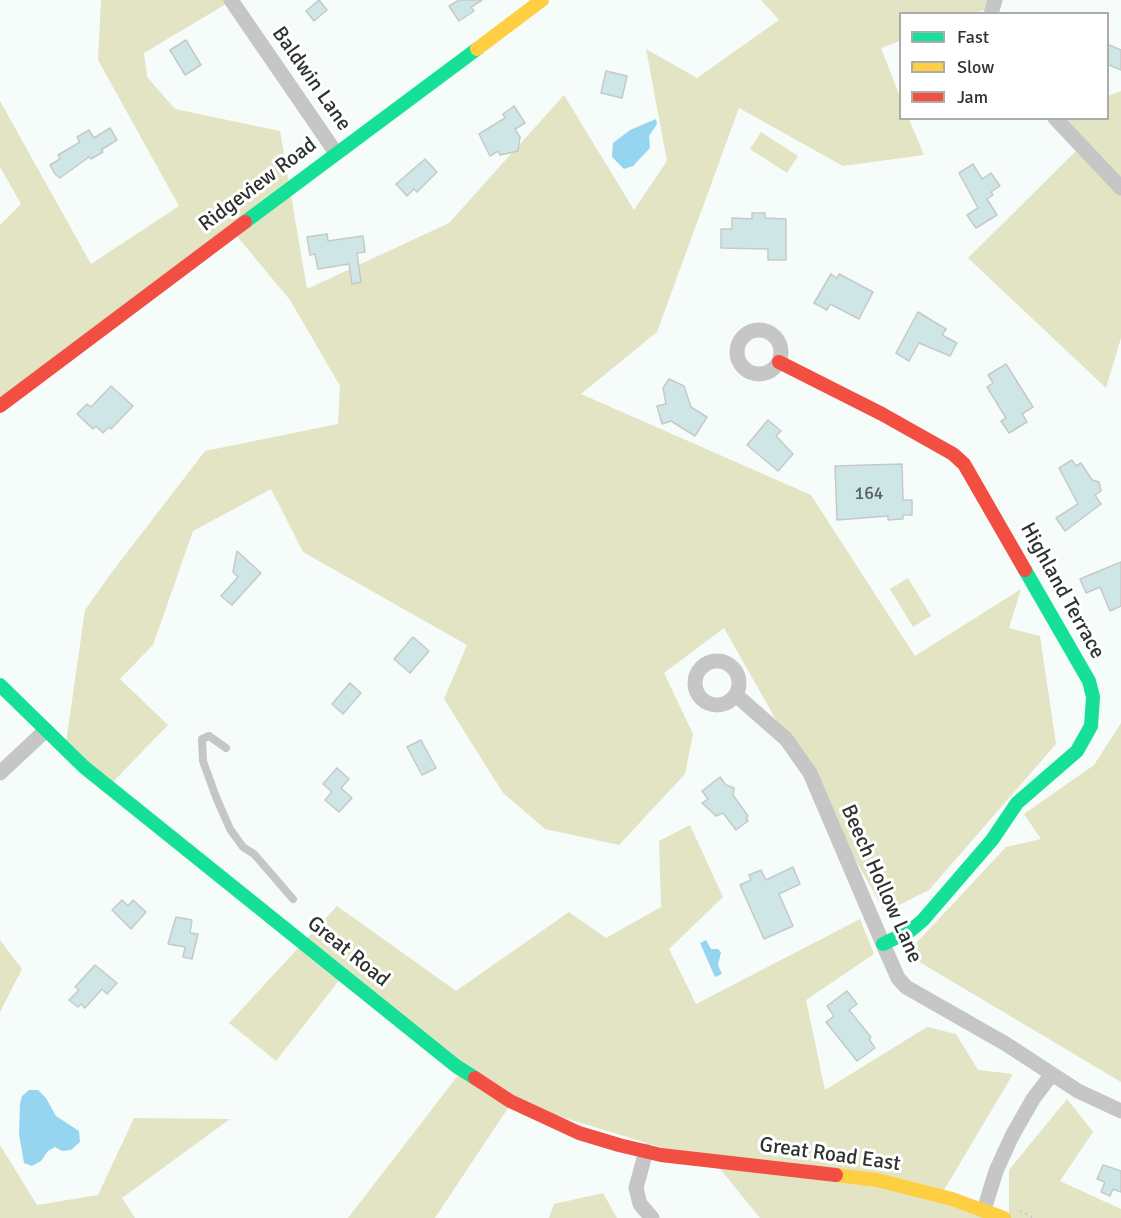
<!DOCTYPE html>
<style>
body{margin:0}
#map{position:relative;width:1121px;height:1218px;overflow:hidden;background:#f6fcf9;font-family:Signika,sans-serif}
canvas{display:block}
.legend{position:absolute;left:899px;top:12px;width:210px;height:108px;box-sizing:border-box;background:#fff;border:2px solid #abadad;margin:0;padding:8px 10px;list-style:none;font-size:18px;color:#2e3331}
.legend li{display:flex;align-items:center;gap:12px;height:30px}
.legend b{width:30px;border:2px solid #abadad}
</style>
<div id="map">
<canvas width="1121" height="1218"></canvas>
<ul class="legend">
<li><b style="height:8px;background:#16e098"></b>Fast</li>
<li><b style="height:8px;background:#ffcf43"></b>Slow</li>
<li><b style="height:8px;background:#f24e42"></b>Jam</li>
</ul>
</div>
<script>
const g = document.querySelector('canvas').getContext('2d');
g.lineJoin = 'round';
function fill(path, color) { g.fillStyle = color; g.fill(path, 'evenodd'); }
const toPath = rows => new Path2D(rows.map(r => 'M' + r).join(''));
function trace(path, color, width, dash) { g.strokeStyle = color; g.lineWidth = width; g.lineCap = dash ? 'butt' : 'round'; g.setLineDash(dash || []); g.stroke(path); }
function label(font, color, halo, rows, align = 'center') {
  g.font = font + ' Signika,sans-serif'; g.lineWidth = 6; g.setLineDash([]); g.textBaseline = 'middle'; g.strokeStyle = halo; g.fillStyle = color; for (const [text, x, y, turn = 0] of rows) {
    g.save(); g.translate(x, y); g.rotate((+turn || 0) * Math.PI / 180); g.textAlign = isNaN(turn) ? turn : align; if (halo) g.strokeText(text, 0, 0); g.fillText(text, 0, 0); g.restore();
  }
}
const green = toPath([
 [101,0,224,0,226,4,144,53,147,77,175,109,280,131,307,289,449,223,564,95,634,210,667,161,646,49,697,78,779,20,761,0,1001,0,998,5,976,13,900,14,900,41,881,48,900,97,900,118,909,119,924,155,843,166,739,108,657,332,581,394,811,495,915,656,1021,589,1009,628,1040,636,1056,744,929,890,885,912,724,628,664,673,693,734,685,774,619,845,545,829,503,793,444,699,467,645,303,552,271,489,193,531,153,645,120,679,168,725,108,787,66,743,85,610,112,572,205,451,338,424,340,386,290,300,236,235,0,410,0,225,21,204,0,167,0,101,91,264,179,206,98,60],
 [1121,91,1121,338,1106,388,968,258,1076,151,1057,118,1108,118,1108,96],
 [761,132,798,156,787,173,750,149],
 [908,578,931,616,913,627,890,589],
 [1121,723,1121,1082,906,954,1006,847,1041,839,1024,814,1094,765],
 [690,825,723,897,669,949,696,1004,860,919,874,954,806,1000,825,1090,927,1027,956,1034,978,1070,1013,1074,940,1197,1004,1218,760,1218,716,1164,512,1102,435,1218,348,1218,463,1069,344,974,276,1061,229,1023,337,906,456,991,569,912,606,938,661,907,659,841],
 [0,940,22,969,0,1012],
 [1067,1099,1093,1132,1060,1181,1121,1209,1121,1218,1009,1218,1009,1170],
 [134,1118,230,1119,122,1198,135,1218,0,1218,0,1145,37,1205,98,1195],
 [603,1193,617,1218,549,1218,554,1204]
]);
const water = toPath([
 [656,119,657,124,649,136,650,148,633,166,624,169,612,157,613,143,630,130],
 [706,940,711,949,718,949,721,952,718,965,722,974,715,977,700,943],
 [29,1090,38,1090,46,1098,56,1116,79,1131,80,1142,71,1150,62,1151,55,1147,48,1151,41,1161,32,1166,24,1163,19,1134,20,1104,22,1096]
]);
const building = toPath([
 [319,0,327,10,314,21,306,11,319,0],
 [459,0,482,0,471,7,474,11,459,21,449,6,459,0],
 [186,40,201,65,185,75,170,50,186,40],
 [1107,44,1121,50,1121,70,1107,64,1107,44],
 [606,71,627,76,622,98,601,93,606,71],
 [514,106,525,123,515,129,520,137,518,151,500,155,498,151,490,156,479,134,505,118,503,114,514,106],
 [110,128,117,140,101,150,103,152,91,159,89,157,60,178,55,174,50,165,60,159,58,155,80,142,77,137,89,130,94,138,110,128],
 [425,159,437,172,417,192,414,189,407,196,396,184,425,159],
 [973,164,982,179,991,173,1000,186,991,192,993,195,987,199,997,215,976,228,967,215,978,208,959,173,973,164],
 [752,213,765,213,765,218,786,219,786,260,768,260,768,249,721,248,721,229,732,229,732,218,752,219,752,213],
 [327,234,328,241,363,236,365,252,357,253,361,282,352,284,349,264,318,269,315,254,310,255,307,237,327,234],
 [831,274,837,278,839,274,873,292,859,319,830,304,827,310,814,303,831,274],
 [918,312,946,329,942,335,957,343,950,356,919,343,909,361,896,353,918,312],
 [1006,364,1033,407,1022,414,1027,422,1009,433,1001,421,1006,418,987,387,993,383,988,375,1006,364],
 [669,379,684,386,691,407,707,417,695,436,671,421,662,424,657,406,666,404,663,388,669,379],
 [111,386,133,406,111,429,109,427,103,433,96,426,93,429,77,414,87,404,91,407,111,386],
 [768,420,781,431,776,436,793,454,778,471,747,445,768,420],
 [1072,460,1076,466,1081,463,1092,480,1099,482,1101,491,1095,495,1101,504,1065,531,1056,518,1078,504,1059,468,1072,460],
 [902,464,903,500,912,500,912,515,903,515,903,519,888,520,888,516,837,520,835,466,902,464],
 [237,551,261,573,232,605,221,596,238,577,233,572,237,551],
 [1121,562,1121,606,1110,611,1100,587,1086,593,1080,579,1121,562],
 [413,637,429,651,410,673,394,659,413,637],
 [350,683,361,693,343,714,332,704,350,683],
 [421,740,436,768,422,775,407,747,421,740],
 [337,768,349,779,341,788,352,798,339,812,325,800,332,792,323,784,337,768],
 [720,777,726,785,734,788,733,795,748,816,746,818,748,821,736,830,723,813,716,816,702,803,708,799,702,791,720,777],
 [793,867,800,884,779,894,793,926,764,939,740,885,751,880,749,875,761,870,766,880,793,867],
 [122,900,128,906,133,900,146,912,131,929,112,910,122,900],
 [176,917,192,920,190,933,198,934,192,959,183,957,185,947,168,944,176,917],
 [95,965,117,983,107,994,102,989,85,1008,81,1004,78,1007,69,1000,79,990,75,987,95,965],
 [847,991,857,1004,849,1010,871,1037,869,1039,875,1048,857,1061,826,1022,834,1016,827,1006,847,991],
 [1103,1165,1121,1171,1121,1192,1113,1189,1110,1196,1101,1192,1105,1182,1097,1179,1103,1165]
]);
const path = toPath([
 [1020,1211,1034,1218]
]);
const lane = toPath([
 [226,748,209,736,202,739,203,761,216,797,230,829,243,847,254,854,293,899]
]);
const street = toPath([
 [231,0,336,153],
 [991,14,995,0],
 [1055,118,1121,188],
 '737 352a22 22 0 1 1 44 0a22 22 0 1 1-44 0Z',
 '695 683a22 22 0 1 1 44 0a22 22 0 1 1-44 0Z',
 [736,695,786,739,810,773,883,944,898,978,906,987,1006,1044,1078,1091,1121,1111],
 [0,773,46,730],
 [646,1151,636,1188,640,1204,652,1218],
 [984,1210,996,1171,1012,1136,1033,1099,1052,1074]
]);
const fast = toPath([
 [245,222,477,49],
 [0,685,84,767,456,1066,475,1078],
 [883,944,910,931,923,920,992,840,1017,803,1077,751,1091,726,1093,697,1089,681,1025,570]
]);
const slow = toPath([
 [477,49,542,0],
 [836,1175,877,1180,952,1199,1004,1218]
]);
const jam = toPath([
 [779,362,882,414,953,454,964,464,1025,570],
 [0,406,245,222],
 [475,1078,510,1101,579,1133,619,1145,661,1155,836,1175]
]);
const numberNames = [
 ["164",869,494]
];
const streetNames = [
 ["Baldwin Lane",311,79,55],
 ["Ridgeview Road",258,185,-37],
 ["Highland Terrace",1062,591,61],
 ["Beech Hollow Lane",881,884,66],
 ["Great Road",348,952,39],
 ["Great Road East",830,1155,8]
];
fill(green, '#e2e4c3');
fill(water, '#96d5f0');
fill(building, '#cee7e6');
trace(building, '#c5cac9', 1.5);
trace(path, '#c2c5c3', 2, [1.5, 4.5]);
trace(lane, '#c5c6c5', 8);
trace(street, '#c5c6c5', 15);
trace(fast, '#16e098', 14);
trace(slow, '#ffcf43', 14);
trace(jam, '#f24e42', 14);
label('18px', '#56605e', null, numberNames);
label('21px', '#2e3331', '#fff', streetNames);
</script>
